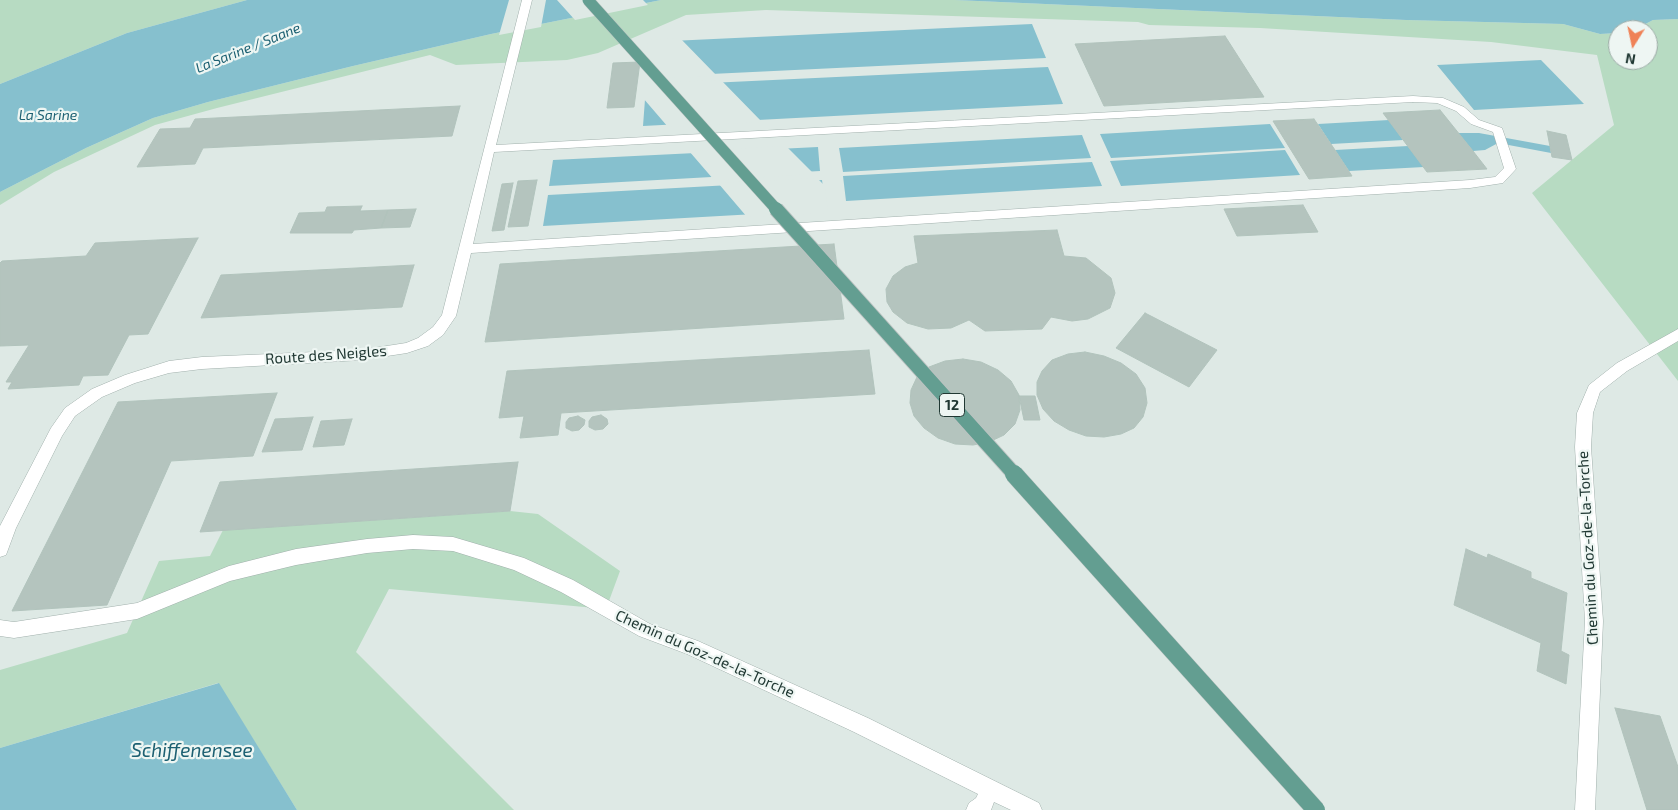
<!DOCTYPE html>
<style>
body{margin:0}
#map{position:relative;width:1678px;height:810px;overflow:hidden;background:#dee9e5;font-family:"Exo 2",sans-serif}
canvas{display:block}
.north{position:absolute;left:1608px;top:20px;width:50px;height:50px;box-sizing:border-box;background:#eef6f3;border:1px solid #9caaa6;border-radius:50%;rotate:190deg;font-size:14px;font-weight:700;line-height:20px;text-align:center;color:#203833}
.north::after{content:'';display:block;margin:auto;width:18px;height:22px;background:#ef8257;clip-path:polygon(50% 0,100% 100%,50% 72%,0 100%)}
</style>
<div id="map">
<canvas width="1678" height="810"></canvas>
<div class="north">N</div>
</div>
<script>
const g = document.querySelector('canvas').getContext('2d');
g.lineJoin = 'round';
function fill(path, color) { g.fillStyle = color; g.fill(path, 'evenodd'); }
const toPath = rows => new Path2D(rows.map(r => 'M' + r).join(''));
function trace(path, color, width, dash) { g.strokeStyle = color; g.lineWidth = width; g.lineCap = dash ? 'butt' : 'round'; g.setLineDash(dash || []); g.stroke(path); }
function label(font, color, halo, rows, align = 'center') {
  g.font = font + ' "Exo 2",sans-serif'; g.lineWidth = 4.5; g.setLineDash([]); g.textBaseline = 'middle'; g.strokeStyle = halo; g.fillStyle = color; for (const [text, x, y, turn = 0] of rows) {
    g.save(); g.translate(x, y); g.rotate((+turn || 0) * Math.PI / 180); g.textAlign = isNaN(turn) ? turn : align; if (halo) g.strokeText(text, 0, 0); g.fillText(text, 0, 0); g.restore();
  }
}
const green = toPath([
 [0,0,247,0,127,33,0,84],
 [661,0,955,0,1406,20,1563,24,1600,34,1618,33,1618,60,1648,60,1648,30,1634,30,1653,20,1678,19,1678,381,1532,193,1614,125,1597,55,1491,42,1260,28,1149,25,1138,22,766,10,686,15,598,53,567,60,456,65,430,55,217,108,155,125,54,172,0,205,0,192,86,148,153,118,208,102,353,66,491,34],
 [510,511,538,514,620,571,606,609,389,589,356,652,514,810,297,810,218,683,0,748,0,670,127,633,159,561,210,556,223,530]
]);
const water = toPath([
 [247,0,661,0,491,34,353,66,208,102,153,118,86,148,0,192,0,84,127,33],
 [955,0,1678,0,1678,19,1653,20,1634,30,1618,30,1618,33,1600,34,1563,24,1406,20],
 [1032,24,1046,58,648,77,650,42],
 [1541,60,1584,104,1474,110,1437,65],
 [1048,67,1063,104,643,126,646,86],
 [1389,120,1403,140,1331,144,1318,124],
 [1270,124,1285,148,1111,158,1100,134],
 [1458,133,1479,133,1550,146,1551,153,1498,143,1485,150,1473,151],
 [1082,135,1091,158,843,172,839,148],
 [1408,146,1424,167,1349,171,1335,150],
 [818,147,820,171,549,186,553,160],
 [1285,150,1300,175,1121,186,1110,161],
 [1092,162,1102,186,846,201,843,176],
 [822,180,826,210,543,226,548,195],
 [219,683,297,810,0,810,0,748]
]);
const pier = toPath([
 [509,0,546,0,541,27,499,35],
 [557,0,643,0,648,5,575,20],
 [680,38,717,76,646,79,648,40],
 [721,80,762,122,668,127,643,98,644,86,646,83],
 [786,146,814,174,714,180,689,151],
 [817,178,825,186,828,210,827,213,747,217,718,183]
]);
const building = toPath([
 [1225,36,1264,97,1104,106,1075,44,1225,36],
 [640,62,634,107,607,108,613,63,640,62],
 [460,106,452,136,203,148,195,164,137,167,160,129,190,128,195,119,460,106],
 [1440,110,1473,151,1487,169,1427,172,1383,113,1440,110],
 [1314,119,1335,150,1352,176,1309,179,1273,121,1314,119],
 [1547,131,1566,135,1572,160,1552,157,1547,131],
 [537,180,528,226,508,227,518,181,537,180],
 [513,183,504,230,492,231,502,184,513,183],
 [1303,205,1318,232,1237,236,1224,209,1303,205],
 [362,206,360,211,388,210,381,228,354,230,352,233,290,233,299,213,325,212,327,207,362,206],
 [416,209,410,227,381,228,388,210,416,209],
 [1057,230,1064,256,1086,258,1111,278,1115,293,1110,308,1088,319,1072,321,1051,317,1042,329,985,331,969,320,951,328,928,329,907,323,893,312,887,302,886,289,893,276,905,267,918,263,914,236,1057,230],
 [198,238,148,334,129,335,108,375,83,376,79,385,8,389,12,382,6,382,29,345,0,346,0,263,2,261,86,256,95,243,198,238],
 [834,244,844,319,485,342,500,264,834,244],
 [414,265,402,307,201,318,221,275,414,265],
 [1145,313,1217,350,1189,387,1116,348,1145,313],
 [869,350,875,394,561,413,558,435,520,438,524,416,499,418,507,371,869,350],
 [1085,352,1104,356,1121,363,1136,374,1145,388,1147,403,1143,417,1134,428,1121,434,1104,437,1086,436,1069,430,1054,421,1043,409,1037,395,1037,382,1042,371,1052,360,1068,354,1085,352],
 [963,359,981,362,998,370,1011,381,1019,395,1020,410,1015,424,1004,435,989,442,973,445,955,444,938,438,924,428,914,416,910,403,911,390,917,377,929,367,945,361,963,359],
 [277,393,253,456,171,461,107,605,12,611,118,402,277,393],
 [1019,396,1035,396,1040,420,1024,420,1019,396],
 [601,415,607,419,608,424,603,429,595,430,589,427,589,421,592,417,601,415],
 [578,416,585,420,584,425,579,430,572,431,566,428,566,422,569,418,578,416],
 [313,417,302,450,262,452,275,419,313,417],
 [352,419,344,445,313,447,321,421,352,419],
 [518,462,510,511,200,532,220,482,518,462],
 [1466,549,1487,558,1488,554,1531,572,1531,578,1567,593,1561,651,1569,655,1566,684,1537,671,1541,643,1454,605,1466,549],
 [1615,708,1660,716,1678,767,1678,810,1647,810,1615,708]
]);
const minor = toPath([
 [522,0,532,0,496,145,1413,96,1443,98,1464,107,1479,120,1502,128,1516,169,1503,183,1470,188,471,253,456,316,443,335,428,346,407,353,361,360,202,369,169,373,135,383,102,397,75,416,62,436,16,528,6,555,0,557,0,526,51,428,65,408,92,389,125,375,169,361,202,357,361,350,406,343,418,338,433,327,442,315,522,0],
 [1413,102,1437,103,1456,111,1471,124,1493,132,1504,168,1495,177,1470,180,473,244,494,152,1413,102],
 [1678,329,1678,341,1627,371,1600,392,1593,413,1591,447,1603,621,1595,810,1575,810,1585,621,1575,447,1577,413,1589,385,1617,363,1678,329],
 [413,535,453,537,524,558,573,580,650,624,698,641,868,718,1039,803,1042,810,1011,810,994,802,991,810,966,810,969,803,976,798,978,794,854,732,687,654,639,636,561,592,514,570,453,551,413,549,367,553,296,565,230,581,137,619,14,638,0,636,0,620,14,622,137,603,229,566,296,549,367,539,413,535]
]);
const majorBridgeFar2 = toPath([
 [588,0,777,210]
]);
const majorBridgeFar1 = toPath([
 [776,209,1015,475]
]);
const majorBridge = toPath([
 [1014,474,1316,810]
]);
const farWaternames = [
 ["La Sarine / Saane",248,48,-22],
 ["La Sarine",48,115]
];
const shields = [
 [952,405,25]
];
const shieldNames = [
 ["12",952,405]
];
const streetNames = [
 ["Route des Neigles",326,355,-4],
 ["Chemin du Goz-de-la-Torche",1588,548,-93],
 ["Chemin du Goz-de-la-Torche",705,654,24]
];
const nearWaternames = [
 ["Schiffenensee",192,751]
];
fill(green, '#b7dbc2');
fill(water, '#86c0ce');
fill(pier, '#dee9e5');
fill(building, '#b4c4be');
trace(building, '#b1c3bc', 1);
trace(minor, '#a1b0ac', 1);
fill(minor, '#fff');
trace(majorBridgeFar2, '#bcc3c2', 12, []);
trace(majorBridgeFar1, '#bcc3c2', 16, []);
trace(majorBridge, '#bcc3c2', 19, []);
trace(majorBridgeFar2, '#639e91', 11);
trace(majorBridgeFar1, '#639e91', 14);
trace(majorBridge, '#639e91', 18);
label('italic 14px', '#1c6072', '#eef6f3', farWaternames);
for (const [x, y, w] of shields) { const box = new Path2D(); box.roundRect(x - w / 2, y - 11.5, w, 23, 4); g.fillStyle = '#eef6f3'; g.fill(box); trace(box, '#203833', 1); }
label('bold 14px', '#203833', null, shieldNames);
label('15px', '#203833', '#eef6f3', streetNames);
label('italic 19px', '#1c6072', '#eef6f3', nearWaternames);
</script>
